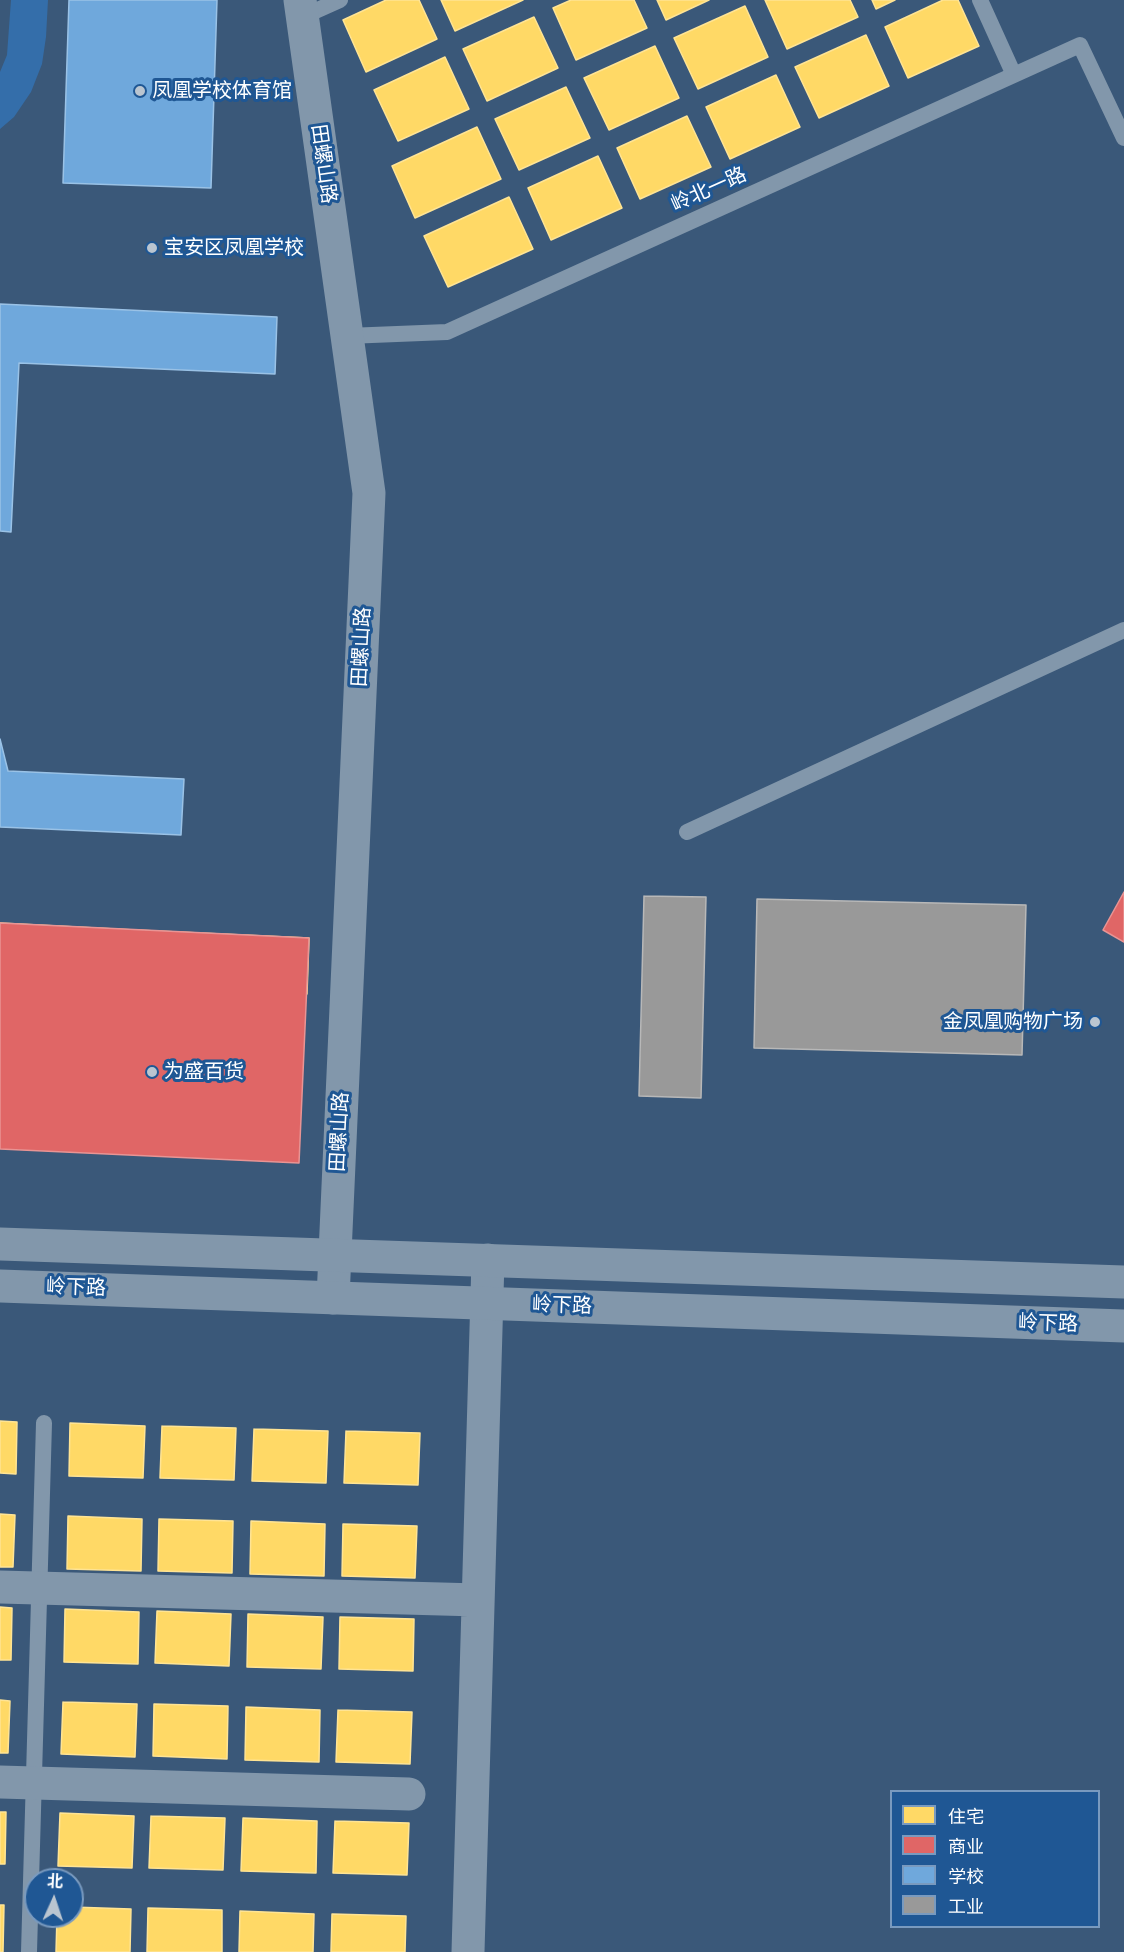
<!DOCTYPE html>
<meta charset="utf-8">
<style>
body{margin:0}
#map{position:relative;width:1124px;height:1952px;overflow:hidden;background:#3a5879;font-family:Helvetica,"Noto Sans SC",sans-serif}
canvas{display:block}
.legend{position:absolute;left:890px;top:1790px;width:210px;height:138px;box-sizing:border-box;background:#1f5794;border:2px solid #799abf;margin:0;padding:8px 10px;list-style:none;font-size:18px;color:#fff}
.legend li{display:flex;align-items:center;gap:12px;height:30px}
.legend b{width:30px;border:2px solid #799abf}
.north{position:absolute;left:24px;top:1868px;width:60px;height:60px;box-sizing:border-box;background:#1f5794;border:2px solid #799abf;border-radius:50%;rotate:3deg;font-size:16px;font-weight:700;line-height:24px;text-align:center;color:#fff}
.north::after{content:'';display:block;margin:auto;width:21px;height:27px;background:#bac5d0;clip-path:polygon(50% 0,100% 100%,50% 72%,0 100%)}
</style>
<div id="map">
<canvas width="1124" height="1952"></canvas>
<ul class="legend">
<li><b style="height:16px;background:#ffd966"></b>住宅</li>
<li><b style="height:16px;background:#e06666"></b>商业</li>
<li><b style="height:16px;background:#6fa8dc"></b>学校</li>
<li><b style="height:16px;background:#999"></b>工业</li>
</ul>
<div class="north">北</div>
</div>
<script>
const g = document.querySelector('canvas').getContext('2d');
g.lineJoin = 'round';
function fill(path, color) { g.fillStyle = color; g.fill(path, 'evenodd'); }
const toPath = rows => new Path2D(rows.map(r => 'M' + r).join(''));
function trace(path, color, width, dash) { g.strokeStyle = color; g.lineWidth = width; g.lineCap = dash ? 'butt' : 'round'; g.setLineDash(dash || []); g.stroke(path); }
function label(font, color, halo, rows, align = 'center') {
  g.font = font + ' Helvetica,"Noto Sans SC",sans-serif'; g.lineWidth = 6; g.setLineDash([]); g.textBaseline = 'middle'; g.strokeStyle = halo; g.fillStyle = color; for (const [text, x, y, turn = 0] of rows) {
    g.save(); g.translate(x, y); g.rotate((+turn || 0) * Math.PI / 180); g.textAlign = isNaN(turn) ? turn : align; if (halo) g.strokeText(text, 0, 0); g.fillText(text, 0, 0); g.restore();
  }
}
const green = toPath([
 [11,0,48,0,46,37,42,64,31,92,14,117,0,129,0,72,7,55]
]);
const homes = toPath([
 [386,0,419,0,437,39,366,72,343,20,386,0],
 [441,0,523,0,455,31,441,0],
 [571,0,634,0,647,28,576,60,553,8,571,0],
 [657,0,709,0,666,20,657,0],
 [765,0,850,0,858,17,787,49,765,0],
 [872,0,895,0,876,9,872,0],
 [943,0,958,0,979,46,908,78,885,27,943,0],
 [745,6,768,57,698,89,674,38,745,6],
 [534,17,558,68,487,101,463,49,534,17],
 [866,35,889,86,819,118,795,67,866,35],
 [655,46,679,98,609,130,584,78,655,46],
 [445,57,469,109,398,141,374,90,445,57],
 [776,75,800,127,730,159,706,107,776,75],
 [566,87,590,138,519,170,495,119,566,87],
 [687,116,711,167,640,199,617,148,687,116],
 [477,127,501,179,415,218,392,166,477,127],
 [598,156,622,208,551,240,528,188,598,156],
 [509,197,533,249,448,287,424,236,509,197],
 [0,923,135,930,132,986,76,984,75,1011,90,1012,87,1078,0,1074,0,1008,13,1008,15,981,0,981,0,923],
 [135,930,309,938,307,994,251,992,249,1019,264,1020,261,1086,169,1082,172,1016,188,1016,189,989,132,986,135,930],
 [0,1421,17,1422,16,1474,0,1473,0,1421],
 [70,1423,145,1426,143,1478,69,1476,70,1423],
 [162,1426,236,1428,234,1480,160,1478,162,1426],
 [254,1429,328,1431,326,1483,252,1481,254,1429],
 [346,1431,420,1433,418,1485,344,1483,346,1431],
 [0,1514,15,1515,13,1567,0,1567,0,1514],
 [68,1516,142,1519,141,1571,67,1569,68,1516],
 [159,1519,233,1521,232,1573,158,1571,159,1519],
 [251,1521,325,1524,324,1576,250,1574,251,1521],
 [343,1524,417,1526,415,1578,342,1576,343,1524],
 [0,1607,12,1608,11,1660,0,1660,0,1607],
 [65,1609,139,1612,138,1664,64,1662,65,1609],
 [157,1611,231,1614,229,1666,155,1663,157,1611],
 [248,1614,323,1617,321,1669,247,1667,248,1614],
 [340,1617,414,1619,413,1671,339,1669,340,1617],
 [0,1700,10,1701,8,1753,0,1753,0,1700],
 [63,1702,137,1704,135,1757,61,1754,63,1702],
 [154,1704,228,1706,227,1759,153,1756,154,1704],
 [246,1707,320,1710,319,1762,245,1760,246,1707],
 [338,1710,412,1712,410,1764,336,1762,338,1710],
 [0,1812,6,1812,5,1864,0,1864,0,1812],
 [60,1813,134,1816,132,1868,58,1866,60,1813],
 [151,1816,225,1818,223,1870,149,1868,151,1816],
 [243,1818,317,1821,316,1873,241,1871,243,1818],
 [335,1821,409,1823,407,1875,333,1873,335,1821],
 [0,1905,4,1905,3,1952,0,1952,0,1905],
 [72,1907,131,1909,130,1952,56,1952,57,1916,72,1916,72,1907],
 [148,1908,222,1910,222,1952,147,1952,148,1908],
 [240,1911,314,1914,313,1952,239,1952,240,1911],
 [332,1914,406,1916,405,1952,331,1952,332,1914]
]);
const shops = toPath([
 [1124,892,1124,942,1103,930,1124,892],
 [0,923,309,938,299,1163,0,1149,0,923]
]);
const schools = toPath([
 [69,0,217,0,211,188,63,183,69,0],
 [0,304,277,317,275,374,19,363,11,532,0,531,0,304],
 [0,739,8,771,184,779,181,835,0,827,0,739]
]);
const industry = toPath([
 [644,896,706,897,701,1098,639,1096,644,896],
 [757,899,1026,905,1022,1055,754,1048,757,899]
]);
const service = toPath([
 [980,0,1014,75],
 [302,17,340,0],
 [347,336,447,332,1080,45,1124,138],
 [687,832,1124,630],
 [29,1952,44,1423]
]);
const minor = toPath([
 [300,0,369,493,333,1298],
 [0,1587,478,1600],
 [0,1782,409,1794],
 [468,1952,488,1260]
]);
const tertiary = toPath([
 [0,1244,1124,1282],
 [0,1286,1124,1326]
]);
const markers = [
 [140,91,6,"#bac5d0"],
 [152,248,6,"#bac5d0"],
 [1095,1022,6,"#bac5d0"],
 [152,1072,6,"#bac5d0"]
];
const poiNames = [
 ["凤凰学校体育馆",152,91],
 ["宝安区凤凰学校",164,248],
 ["金凤凰购物广场",1083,1022,"right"],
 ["为盛百货",164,1072]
];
const streetNames = [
 ["田螺山路",323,164,82],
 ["岭北一路",709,190,-24],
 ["田螺山路",362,647,-87],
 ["田螺山路",340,1132,-87],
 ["岭下路",76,1288,2],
 ["岭下路",562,1306,2],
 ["岭下路",1048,1324,2]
];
fill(green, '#346eaa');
fill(homes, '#ffd966');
trace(homes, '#ffe494', 1.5);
fill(shops, '#e06666');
trace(shops, '#e99494', 1.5);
fill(schools, '#6fa8dc');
trace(schools, '#9ac2e6', 1.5);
fill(industry, '#999');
trace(industry, '#b8b8b8', 1.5);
trace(service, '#8297ab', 16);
trace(minor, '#8297ab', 33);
trace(tertiary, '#8297ab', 33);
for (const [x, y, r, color] of markers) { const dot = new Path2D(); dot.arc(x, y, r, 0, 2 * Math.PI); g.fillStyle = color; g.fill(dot); trace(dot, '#1f5794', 2); }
label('20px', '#fff', '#1f5794', poiNames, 'left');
label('20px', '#fff', '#1f5794', streetNames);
</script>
